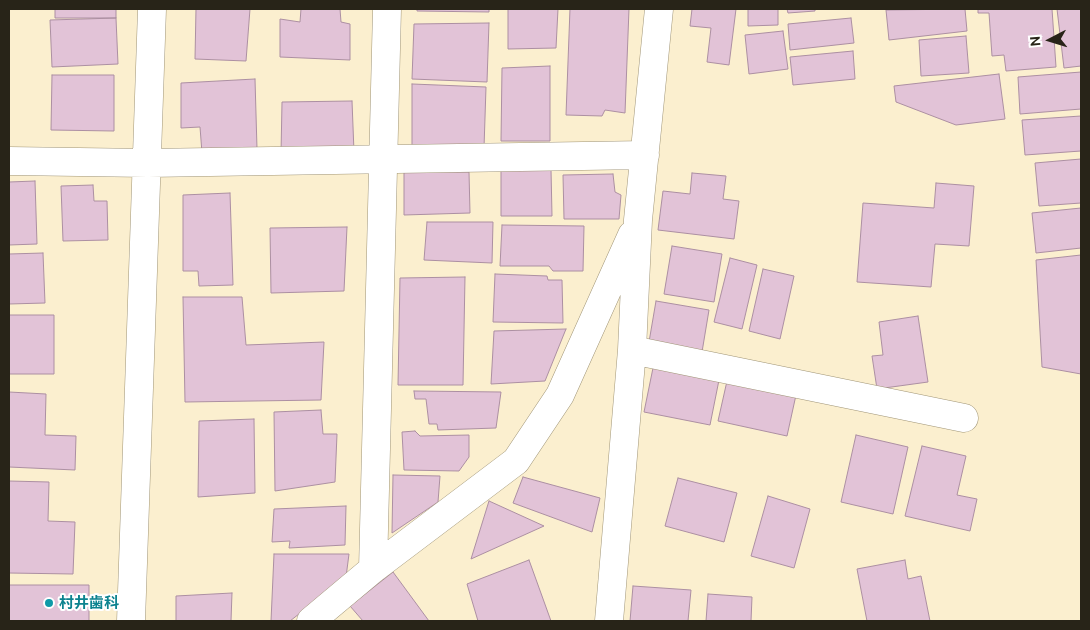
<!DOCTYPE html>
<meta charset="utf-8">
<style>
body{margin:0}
#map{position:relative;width:1090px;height:630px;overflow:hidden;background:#fbefcf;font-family:Ubuntu,sans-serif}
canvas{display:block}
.frame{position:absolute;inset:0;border:10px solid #282418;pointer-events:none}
.north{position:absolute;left:1025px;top:15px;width:50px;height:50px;-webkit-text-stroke:4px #fff;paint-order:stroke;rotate:265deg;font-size:14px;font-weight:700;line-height:20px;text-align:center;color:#282418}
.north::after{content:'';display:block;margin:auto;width:18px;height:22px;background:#282418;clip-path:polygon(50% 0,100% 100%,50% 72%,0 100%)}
</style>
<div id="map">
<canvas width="1090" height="630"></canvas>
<div class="frame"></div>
<div class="north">N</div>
</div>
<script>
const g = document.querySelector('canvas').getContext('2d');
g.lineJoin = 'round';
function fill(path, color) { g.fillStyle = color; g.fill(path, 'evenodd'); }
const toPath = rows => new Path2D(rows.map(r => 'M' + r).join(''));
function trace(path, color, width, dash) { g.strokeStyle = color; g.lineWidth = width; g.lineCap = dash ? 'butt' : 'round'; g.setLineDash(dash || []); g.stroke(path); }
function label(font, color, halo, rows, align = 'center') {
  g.font = font + ' Ubuntu,"Noto Sans JP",sans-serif'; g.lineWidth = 4; g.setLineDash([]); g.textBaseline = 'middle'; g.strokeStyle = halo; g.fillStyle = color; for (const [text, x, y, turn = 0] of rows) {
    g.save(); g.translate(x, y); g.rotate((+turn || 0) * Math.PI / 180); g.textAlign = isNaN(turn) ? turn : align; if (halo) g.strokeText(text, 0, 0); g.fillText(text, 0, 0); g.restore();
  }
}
const building = toPath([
 [55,9,116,9,116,18,55,18,55,9],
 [196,9,250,9,246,61,195,59,196,9],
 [301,9,340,9,341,22,350,24,350,60,280,57,280,19,300,22,301,9],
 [417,9,489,9,489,12,417,11,417,9],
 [508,9,558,9,556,48,508,49,508,9],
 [570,9,629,9,625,113,605,110,602,116,566,115,570,9],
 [692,9,736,9,729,65,707,62,711,28,690,26,692,9],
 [748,9,778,9,778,25,748,26,748,9],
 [787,9,815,9,815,11,788,13,787,9],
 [965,9,967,31,889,40,886,10,965,9],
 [978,9,1052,9,1056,67,1006,71,1004,55,992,56,989,13,978,13,978,9],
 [1057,9,1081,9,1081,66,1064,68,1057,9],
 [116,18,118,64,52,67,50,20,116,18],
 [851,18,854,43,790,50,788,24,851,18],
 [489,23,487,82,412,79,414,24,489,23],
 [783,31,788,69,749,74,745,35,783,31],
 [966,36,969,73,921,76,919,40,966,36],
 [853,51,855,79,793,85,790,57,853,51],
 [550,66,550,141,501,141,502,68,550,66],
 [1081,72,1081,109,1020,114,1018,77,1081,72],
 [999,74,1005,119,956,125,896,102,894,86,999,74],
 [52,75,114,75,114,131,51,130,52,75],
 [255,79,257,149,202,153,200,127,181,128,181,83,255,79],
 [412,84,486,87,484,148,412,146,412,84],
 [352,101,354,152,281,154,282,102,352,101],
 [1081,116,1081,151,1025,155,1022,120,1081,116],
 [1081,159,1081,203,1039,206,1035,163,1081,159],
 [551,169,552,216,501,216,501,170,551,169],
 [404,171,469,172,470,213,404,215,404,171],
 [692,173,726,176,723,199,739,201,734,239,658,230,663,191,690,194,692,173],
 [613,174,615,192,621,195,619,219,564,219,563,175,613,174],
 [35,181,37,244,9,245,9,182,35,181],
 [936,183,974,186,969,246,935,244,931,287,857,282,863,203,934,208,936,183],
 [93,185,94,201,107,201,108,240,63,241,61,186,93,185],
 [230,193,233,285,199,286,198,271,183,271,183,195,230,193],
 [1081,208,1081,248,1036,253,1032,213,1081,208],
 [427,222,493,222,492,263,424,260,427,222],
 [502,225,584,226,583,271,553,271,549,266,500,266,502,225],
 [347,227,344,291,271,293,270,228,347,227],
 [672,246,722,254,714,302,664,294,672,246],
 [43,253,45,303,9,304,9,254,43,253],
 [1081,255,1081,374,1042,367,1036,260,1081,255],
 [730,258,757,265,742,329,714,322,730,258],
 [763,269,794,276,780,339,749,331,763,269],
 [495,274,547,276,548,280,562,280,563,323,493,322,495,274],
 [465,277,463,385,398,385,400,278,465,277],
 [183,297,242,297,246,345,324,342,321,400,185,402,183,297],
 [656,301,709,310,702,352,649,342,656,301],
 [9,315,54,315,54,374,9,374,9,315],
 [918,316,928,382,877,389,872,356,883,355,879,322,918,316],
 [566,329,545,381,491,384,494,331,566,329],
 [653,368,719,380,710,425,644,412,653,368],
 [727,381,796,395,787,436,718,421,727,381],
 [414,391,501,392,496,428,438,430,437,424,429,424,426,399,415,399,414,391],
 [9,392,46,394,45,435,76,436,75,470,9,467,9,392],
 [321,410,323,434,337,434,335,482,275,491,274,412,321,410],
 [254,419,255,493,198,497,199,421,254,419],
 [415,431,420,436,469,435,469,457,459,471,404,470,402,432,415,431],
 [856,435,908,447,893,514,841,502,856,435],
 [922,446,966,456,957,495,977,499,970,531,905,516,922,446],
 [393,475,440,476,438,502,392,533,393,475],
 [523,477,600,498,592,532,513,503,523,477],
 [678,478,737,493,724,542,665,526,678,478],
 [9,481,49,482,48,521,75,522,73,574,9,573,9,481],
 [768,496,810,509,794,568,751,556,768,496],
 [489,501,544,526,471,559,489,501],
 [346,506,345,545,289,548,290,541,272,542,274,509,346,506],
 [274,554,349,554,346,577,290,621,271,621,274,554],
 [529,560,551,621,478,621,467,584,529,560],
 [905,560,908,579,921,576,930,621,867,621,857,569,905,560],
 [393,572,429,621,363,621,350,606,393,572],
 [9,585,89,585,89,621,9,621,9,585],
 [633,586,691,590,688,621,630,621,633,586],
 [232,593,231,621,176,621,176,596,232,593],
 [708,594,752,597,751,621,706,621,708,594]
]);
const street = toPath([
 [9,161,148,163,645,155],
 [632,350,964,418],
 [373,569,387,9],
 [131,621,152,9],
 [311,621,373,569,516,461,560,395,632,235],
 [609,621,632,350,638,220,659,9]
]);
const markers = [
 [49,603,5,"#0f9aa8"]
];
const cultureNames = [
 ["村井歯科",59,603]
];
fill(building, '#e2c3d7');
trace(building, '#ac8fa2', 1);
trace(street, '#a09577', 29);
trace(street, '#fff', 28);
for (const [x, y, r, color] of markers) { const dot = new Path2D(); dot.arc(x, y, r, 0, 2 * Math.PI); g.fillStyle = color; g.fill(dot); trace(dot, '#fff', 2); }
label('bold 15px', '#0d838f', '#fff', cultureNames, 'left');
</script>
